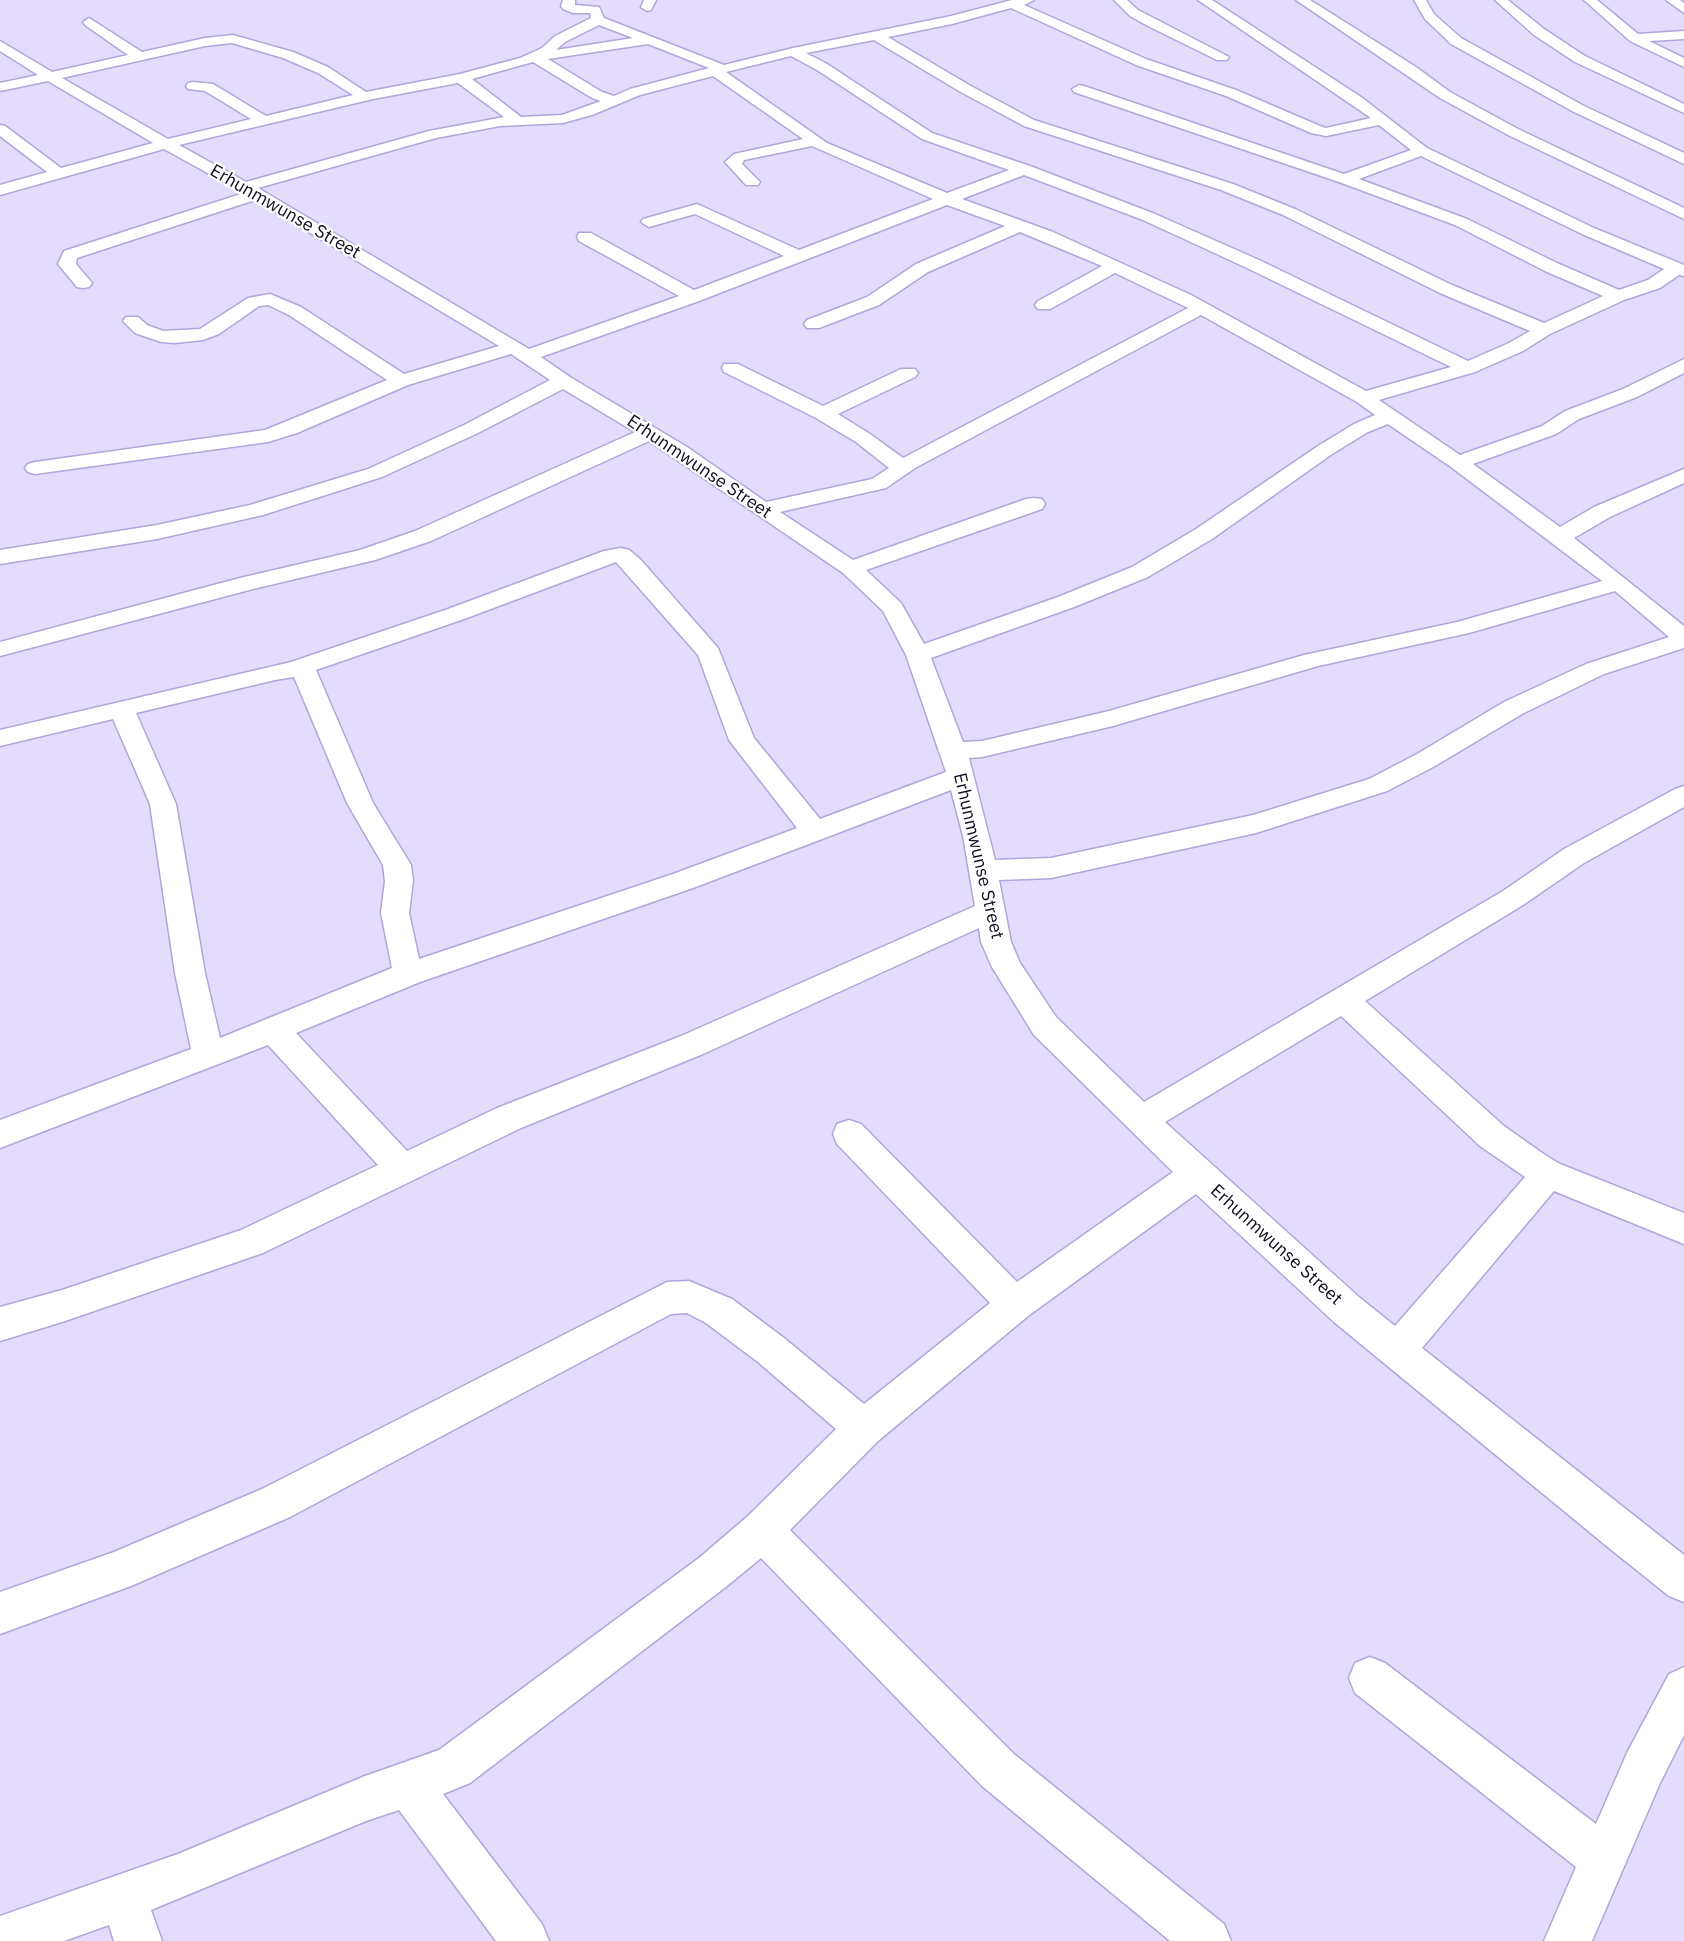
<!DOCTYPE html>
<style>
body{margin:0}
canvas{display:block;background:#e3dcfd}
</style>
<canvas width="1684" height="1941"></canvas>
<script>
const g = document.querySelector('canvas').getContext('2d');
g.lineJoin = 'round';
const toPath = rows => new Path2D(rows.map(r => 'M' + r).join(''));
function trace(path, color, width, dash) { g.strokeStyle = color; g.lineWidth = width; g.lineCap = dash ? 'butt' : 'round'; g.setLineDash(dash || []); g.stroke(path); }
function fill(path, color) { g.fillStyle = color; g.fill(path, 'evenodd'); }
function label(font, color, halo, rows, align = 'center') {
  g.font = font + ' "IBM Plex Sans",sans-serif'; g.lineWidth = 4.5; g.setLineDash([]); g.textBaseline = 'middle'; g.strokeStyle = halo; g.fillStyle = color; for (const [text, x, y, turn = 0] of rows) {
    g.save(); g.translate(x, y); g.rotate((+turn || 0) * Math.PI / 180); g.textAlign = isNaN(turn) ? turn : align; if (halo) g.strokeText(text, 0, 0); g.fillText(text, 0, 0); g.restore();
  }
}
const minor = toPath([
 [563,0,575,0,575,5,599,7,604,18,724,65,793,48,951,16,1012,0,1034,0,1024,5,1146,59,1236,90,1320,126,1326,128,1371,118,1198,0,1212,0,1361,97,1427,148,1594,228,1684,265,1684,276,1679,275,1660,288,1624,300,1550,334,1523,351,1475,372,1379,400,1460,455,1542,426,1565,411,1623,389,1684,359,1684,373,1637,397,1579,419,1556,434,1473,464,1560,527,1594,507,1684,469,1684,483,1610,517,1574,538,1684,626,1684,648,1604,674,1522,714,1435,766,1387,791,1256,833,1051,878,999,880,1011,942,1020,963,1056,1017,1144,1102,1503,891,1564,849,1675,789,1684,786,1684,807,1584,863,1523,905,1365,1001,1504,1126,1545,1155,1560,1164,1684,1213,1684,1244,1554,1191,1422,1348,1684,1555,1684,1602,1669,1596,1609,1548,1334,1322,1196,1194,1028,1316,878,1441,790,1530,1014,1754,1224,1924,1231,1941,1170,1941,982,1786,761,1558,727,1586,470,1783,443,1794,542,1924,549,1941,496,1941,399,1810,366,1821,151,1910,162,1941,114,1941,109,1925,64,1941,0,1941,0,1916,178,1854,365,1776,439,1750,699,1558,748,1516,836,1429,758,1362,706,1323,687,1313,671,1314,290,1517,131,1586,0,1634,0,1592,114,1552,262,1489,667,1282,689,1281,732,1299,784,1338,864,1404,990,1303,837,1144,833,1134,837,1124,849,1120,861,1124,1017,1282,1173,1172,1034,1035,992,967,981,942,979,928,703,1054,521,1128,263,1253,62,1322,0,1341,0,1307,62,1290,241,1230,378,1165,268,1045,0,1148,0,1120,191,1049,175,973,150,804,113,719,0,746,0,730,291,662,448,609,604,551,621,548,629,550,640,559,718,648,754,738,820,819,946,772,906,655,883,611,843,573,649,441,431,541,375,560,253,589,0,656,0,642,240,578,360,550,415,531,635,432,563,389,478,433,382,477,263,515,157,539,0,564,0,550,157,525,250,505,368,469,464,425,550,380,511,354,408,385,297,433,268,442,35,474,28,472,25,468,28,464,35,462,265,430,387,380,289,315,268,305,259,306,219,334,203,340,175,343,161,342,135,333,123,321,126,317,138,317,147,325,163,331,200,329,248,298,270,294,301,307,404,374,499,346,255,200,77,258,76,264,92,283,89,287,83,288,77,287,58,264,64,251,244,193,164,149,0,195,0,185,47,172,0,136,0,125,5,126,61,168,153,143,48,81,0,91,0,83,38,75,0,51,0,41,52,72,128,55,85,25,83,22,89,18,142,52,205,38,233,35,293,52,328,67,366,92,460,74,520,58,542,48,555,36,591,18,590,13,573,13,563,9,561,6,563,0],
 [1011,8,1136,65,1226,96,1311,133,1326,136,1379,125,1411,150,1344,174,1084,86,1079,85,1072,89,1074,92,1339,182,1455,225,1545,271,1603,296,1544,323,1452,285,1295,209,1233,184,1034,120,969,85,888,37,952,24,1011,8],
 [599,25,633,38,556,50,565,42,599,25],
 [874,40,959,91,1024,126,1221,190,1283,215,1440,293,1530,331,1509,343,1468,361,1259,260,1155,214,1030,166,932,133,827,64,806,53,874,40],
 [232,43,283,58,318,73,353,95,266,116,213,84,193,82,188,83,186,86,188,89,205,91,251,119,168,139,62,78,205,46,232,43],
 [648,44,709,68,630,89,614,96,602,92,548,59,648,44],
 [791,56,817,70,922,139,1009,170,947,193,827,143,726,72,791,56],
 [533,62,592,98,601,101,562,115,521,117,472,79,533,62],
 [713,76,803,139,734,154,725,162,746,185,758,185,760,182,742,164,744,160,812,146,933,199,799,250,697,204,643,219,641,222,649,227,695,214,784,256,694,290,591,233,579,233,577,237,579,241,679,296,529,349,258,188,436,138,500,126,563,123,592,115,640,95,713,76],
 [458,83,504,117,429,131,246,182,179,145,373,99,458,83],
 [1421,156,1582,234,1664,269,1648,280,1619,290,1557,263,1467,219,1359,179,1421,156],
 [1024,175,1143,220,1247,268,1451,367,1366,391,1191,295,1053,232,962,199,1024,175],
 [947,205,1005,226,916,264,867,297,807,320,804,324,807,328,819,328,879,305,928,272,1020,232,1102,266,1038,301,1035,305,1038,309,1050,309,1115,273,1188,308,903,458,870,434,838,414,915,377,918,373,915,369,901,369,823,406,738,364,724,364,722,368,724,372,816,418,856,442,889,468,872,479,766,502,687,447,570,377,541,357,699,301,947,205],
 [1201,315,1357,402,1375,415,1354,424,1318,446,1196,529,1132,567,1058,597,924,644,901,603,866,570,1042,509,1045,504,1042,499,1034,498,1026,499,853,560,780,512,886,488,915,468,1201,315],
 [1388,424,1451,467,1602,581,1457,622,1304,655,1109,711,982,741,963,742,931,658,1074,607,1148,577,1212,539,1332,454,1368,432,1388,424],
 [616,562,698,655,729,740,797,828,673,874,419,959,409,913,413,881,411,865,373,803,316,670,464,619,616,562],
 [1615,591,1669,637,1586,664,1504,702,1417,754,1369,779,1253,815,1051,858,995,860,969,758,982,757,1113,726,1318,666,1469,633,1615,591],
 [294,677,347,803,383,865,385,881,381,913,392,968,220,1038,205,973,176,804,136,713,275,680,294,677],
 [951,790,963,836,975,906,681,1036,497,1108,407,1151,296,1033,420,982,693,888,951,790],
 [1341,1016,1480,1146,1525,1177,1395,1326,1360,1298,1165,1122,1341,1016],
 [644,0,656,0,651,10,647,11,641,7,644,0],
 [1114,0,1127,0,1138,10,1229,57,1227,60,1217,60,1148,26,1130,16,1114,0],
 [1296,0,1310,0,1416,67,1450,92,1518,129,1684,208,1684,219,1508,135,1440,98,1296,0],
 [1414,0,1426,0,1434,14,1461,38,1584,106,1684,153,1684,164,1574,112,1451,44,1425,19,1414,0],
 [1495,0,1508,0,1544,29,1585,56,1684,104,1684,113,1575,62,1534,35,1495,0],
 [1584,0,1597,0,1638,34,1684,31,1684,39,1649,41,1684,58,1684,67,1630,41,1584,0],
 [1666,0,1680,0,1684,3,1684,13,1666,0],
 [1370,1657,1385,1663,1596,1824,1628,1751,1669,1674,1684,1667,1684,1735,1660,1783,1592,1941,1544,1941,1576,1867,1355,1693,1349,1678,1355,1663,1370,1657]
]);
const streetNames = [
 ["Erhunmwunse Street",285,212,30],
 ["Erhunmwunse Street",699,467,34],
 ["Erhunmwunse Street",978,856,77],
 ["Erhunmwunse Street",1276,1245,42]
];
trace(minor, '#b2a5db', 3);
fill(minor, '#fff');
label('18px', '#110c1f', '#fff', streetNames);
</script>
